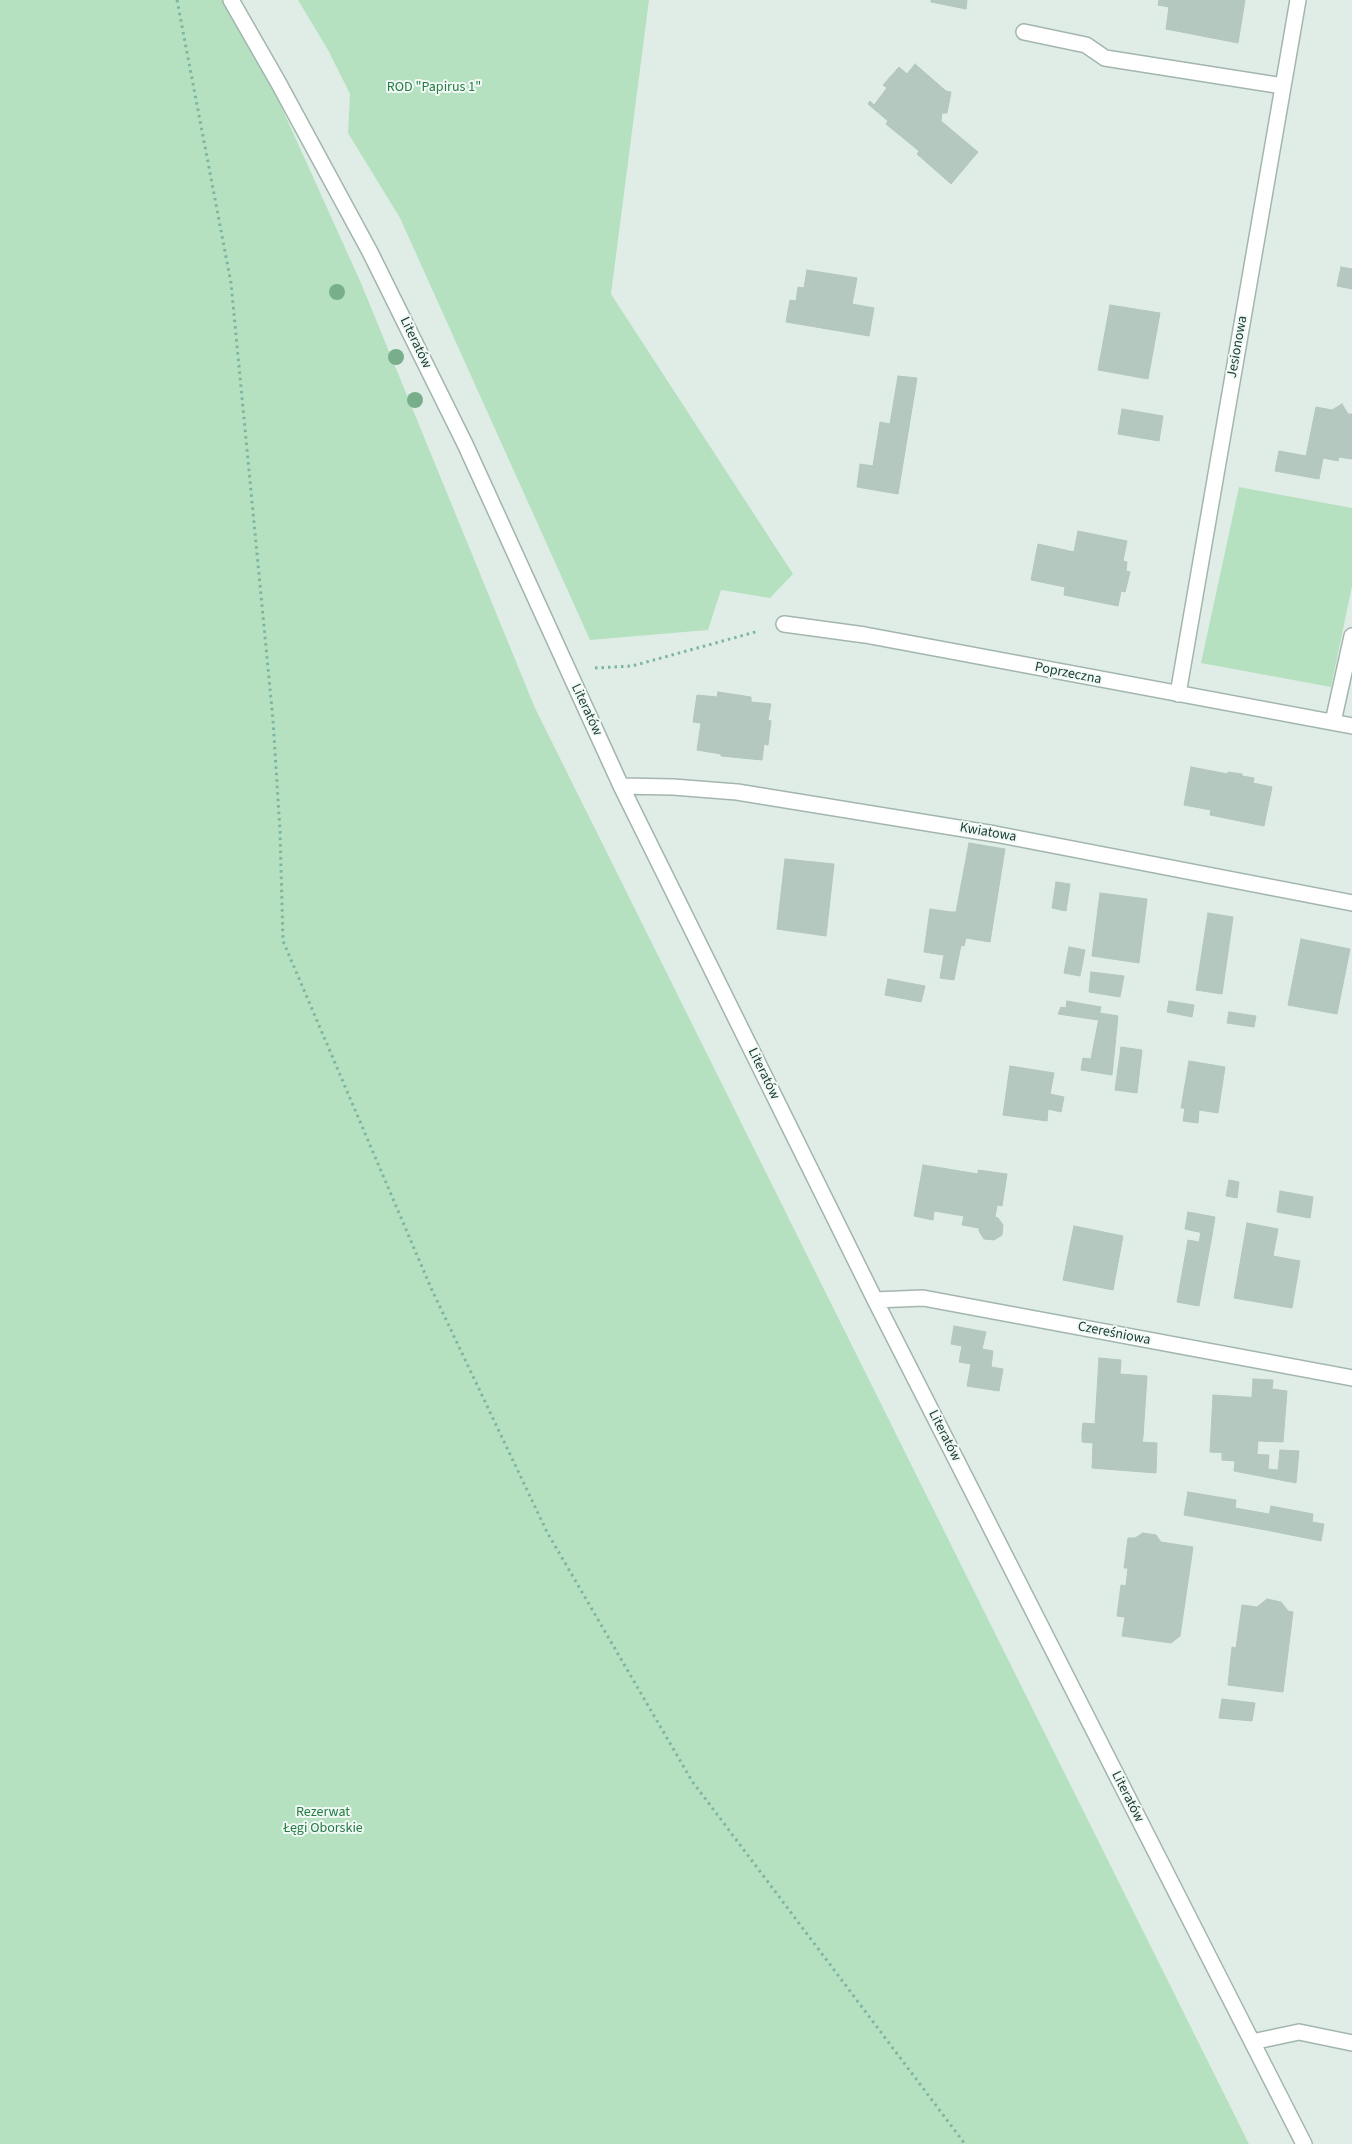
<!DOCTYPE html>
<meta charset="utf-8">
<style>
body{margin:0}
canvas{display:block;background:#e0ede7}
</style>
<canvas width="1352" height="2144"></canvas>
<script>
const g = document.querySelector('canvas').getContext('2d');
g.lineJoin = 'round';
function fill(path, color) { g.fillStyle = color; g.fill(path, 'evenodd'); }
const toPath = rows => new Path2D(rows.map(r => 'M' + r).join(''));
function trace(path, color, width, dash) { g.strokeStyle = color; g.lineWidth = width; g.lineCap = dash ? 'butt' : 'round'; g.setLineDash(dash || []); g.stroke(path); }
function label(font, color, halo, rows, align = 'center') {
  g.font = font + ' "Source Sans 3",sans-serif'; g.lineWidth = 4; g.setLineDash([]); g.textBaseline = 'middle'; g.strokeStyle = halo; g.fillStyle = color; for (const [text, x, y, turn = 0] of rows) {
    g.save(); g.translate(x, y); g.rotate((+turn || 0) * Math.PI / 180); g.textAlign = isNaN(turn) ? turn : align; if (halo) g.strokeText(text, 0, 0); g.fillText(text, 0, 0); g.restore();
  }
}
const green = toPath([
 [0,0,233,0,361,283,535,708,1249,2144,0,2144],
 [298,0,649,0,611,294,793,574,770,598,721,590,708,630,590,640,400,218,348,133,350,94,328,50],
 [1239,487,1352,508,1352,586,1331,687,1201,663]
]);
const building = toPath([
 [931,0,967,0,966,9,931,2,931,0],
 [1159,0,1245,0,1238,43,1166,29,1169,7,1158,5,1159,0],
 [915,64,946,91,951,92,947,113,942,113,941,121,978,152,951,184,917,154,919,151,886,124,888,121,868,104,870,101,874,105,887,88,883,85,899,67,907,74,915,64],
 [1341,267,1352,269,1352,289,1337,286,1341,267],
 [807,270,857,278,852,304,874,308,869,336,786,322,790,300,796,301,798,287,804,288,807,270],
 [1110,305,1160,313,1148,379,1098,370,1110,305],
 [898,376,917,378,898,494,857,487,860,464,873,466,880,422,890,424,898,376],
 [1342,404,1348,414,1352,414,1352,459,1339,457,1338,461,1323,458,1319,479,1275,471,1279,451,1306,456,1316,407,1332,410,1342,404],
 [1122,409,1163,416,1159,441,1118,434,1122,409],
 [1078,531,1127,541,1123,561,1127,562,1126,571,1130,572,1125,592,1121,591,1118,606,1064,595,1065,587,1031,580,1038,544,1074,552,1078,531],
 [718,692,751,697,751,702,771,704,768,720,771,721,768,745,764,744,762,760,721,756,721,754,697,750,701,723,693,722,697,695,717,697,718,692],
 [1191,767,1228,774,1228,772,1242,774,1242,776,1254,778,1253,783,1272,787,1264,826,1210,815,1211,810,1184,805,1191,767],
 [969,843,1005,849,990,942,966,938,964,946,946,943,951,912,956,912,969,843],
 [785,859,834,864,826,936,777,929,785,859],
 [1056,882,1070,884,1066,911,1052,908,1056,882],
 [1100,893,1147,899,1139,963,1092,956,1100,893],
 [930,909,951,912,943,955,924,952,930,909],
 [1208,913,1233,917,1222,994,1196,990,1208,913],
 [1301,939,1350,949,1337,1014,1288,1005,1301,939],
 [946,943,961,945,954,980,940,978,946,943],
 [1069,947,1085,950,1080,976,1064,973,1069,947],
 [1091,972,1124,976,1120,997,1089,992,1091,972],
 [888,979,925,986,921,1002,885,995,888,979],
 [1067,1001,1101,1007,1098,1020,1058,1014,1061,1007,1066,1008,1067,1001],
 [1169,1001,1194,1005,1192,1017,1167,1012,1169,1001],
 [1229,1012,1256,1016,1254,1027,1227,1023,1229,1012],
 [1100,1013,1118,1016,1112,1075,1081,1070,1083,1058,1091,1059,1100,1013],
 [1121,1047,1142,1050,1137,1093,1115,1090,1121,1047],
 [1189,1061,1225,1067,1218,1113,1199,1110,1198,1123,1183,1121,1185,1108,1181,1108,1189,1061],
 [1010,1066,1054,1073,1050,1094,1064,1097,1061,1112,1048,1109,1047,1121,1003,1115,1010,1066],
 [923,1165,978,1174,978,1170,1007,1174,1002,1206,997,1205,995,1217,998,1218,1003,1225,1002,1235,994,1240,984,1239,979,1231,979,1228,962,1225,964,1216,934,1211,933,1220,914,1216,923,1165],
 [1229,1180,1239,1182,1237,1198,1226,1196,1229,1180],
 [1280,1191,1313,1197,1310,1218,1277,1212,1280,1191],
 [1188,1212,1215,1217,1212,1235,1185,1229,1188,1212],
 [1247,1223,1278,1229,1273,1256,1300,1261,1292,1308,1234,1298,1247,1223],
 [1074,1226,1123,1236,1113,1290,1063,1280,1074,1226],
 [1201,1232,1212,1235,1199,1306,1177,1302,1188,1240,1199,1242,1201,1232],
 [954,1326,986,1332,982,1349,993,1351,991,1367,1003,1369,999,1391,967,1386,971,1364,959,1362,962,1346,951,1344,954,1326],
 [1099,1358,1121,1360,1120,1374,1147,1376,1143,1437,1082,1433,1083,1423,1095,1424,1099,1358],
 [1253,1379,1273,1380,1272,1389,1287,1391,1283,1442,1258,1441,1261,1398,1252,1397,1253,1379],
 [1213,1395,1261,1398,1257,1454,1210,1452,1213,1395],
 [1082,1433,1143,1437,1142,1442,1157,1443,1156,1473,1092,1468,1093,1443,1082,1442,1082,1433],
 [1280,1450,1299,1451,1296,1483,1234,1471,1235,1461,1222,1460,1222,1453,1269,1455,1268,1469,1278,1470,1280,1450],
 [1188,1492,1236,1500,1235,1508,1269,1514,1266,1530,1184,1515,1188,1492],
 [1271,1506,1313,1514,1312,1522,1324,1524,1321,1541,1266,1530,1271,1506],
 [1143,1533,1156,1535,1161,1542,1193,1547,1180,1636,1171,1643,1122,1636,1125,1617,1117,1616,1121,1585,1126,1586,1128,1568,1124,1568,1128,1538,1135,1538,1143,1533],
 [1267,1599,1281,1602,1288,1611,1293,1612,1283,1692,1228,1685,1232,1647,1236,1648,1242,1605,1257,1607,1267,1599],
 [1222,1699,1255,1703,1252,1721,1219,1718,1222,1699]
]);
const path = toPath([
 [177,0,231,283,273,720,280,831,283,941,431,1288,547,1532,692,1781,965,2144],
 [595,668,632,666,759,631]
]);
const minor = toPath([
 [231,0,278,82,370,252,465,444,621,786,875,1300,1304,2144],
 [1024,32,1086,45,1105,58,1283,86],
 [784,624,865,635,1352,726],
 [1178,694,1298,0],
 [1333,722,1352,636],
 [621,786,673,787,737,792,995,834,1352,903],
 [875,1300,923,1298,1352,1378],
 [1252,2042,1299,2032,1352,2043]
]);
const trees = [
 [337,292],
 [396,357],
 [415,400]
];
const parkNames = [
 ["ROD \"Papirus 1\"",434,88],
 ["Rezerwat",323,1813],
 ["Łęgi Oborskie",323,1829]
];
const streetNames = [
 ["Literatów",415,343,64],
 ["Jesionowa",1238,347,-80],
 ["Poprzeczna",1068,674,11],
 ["Literatów",586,710,65],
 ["Kwiatowa",988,833,10],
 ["Literatów",763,1074,64],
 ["Czereśniowa",1114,1334,11],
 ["Literatów",944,1436,63],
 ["Literatów",1127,1797,63]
];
fill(green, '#b6e1c1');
fill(building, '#b5c8c0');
trace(building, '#b2c7be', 1);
trace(minor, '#a2b6ae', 18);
trace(path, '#7cb5a2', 3, [2.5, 4]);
trace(minor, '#fff', 15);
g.fillStyle = '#79ae8d';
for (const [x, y] of trees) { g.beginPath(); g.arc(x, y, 8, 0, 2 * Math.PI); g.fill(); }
label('14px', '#247b44', '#f1f9f5', parkNames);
label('14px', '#1e4036', '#f1f9f5', streetNames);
</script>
